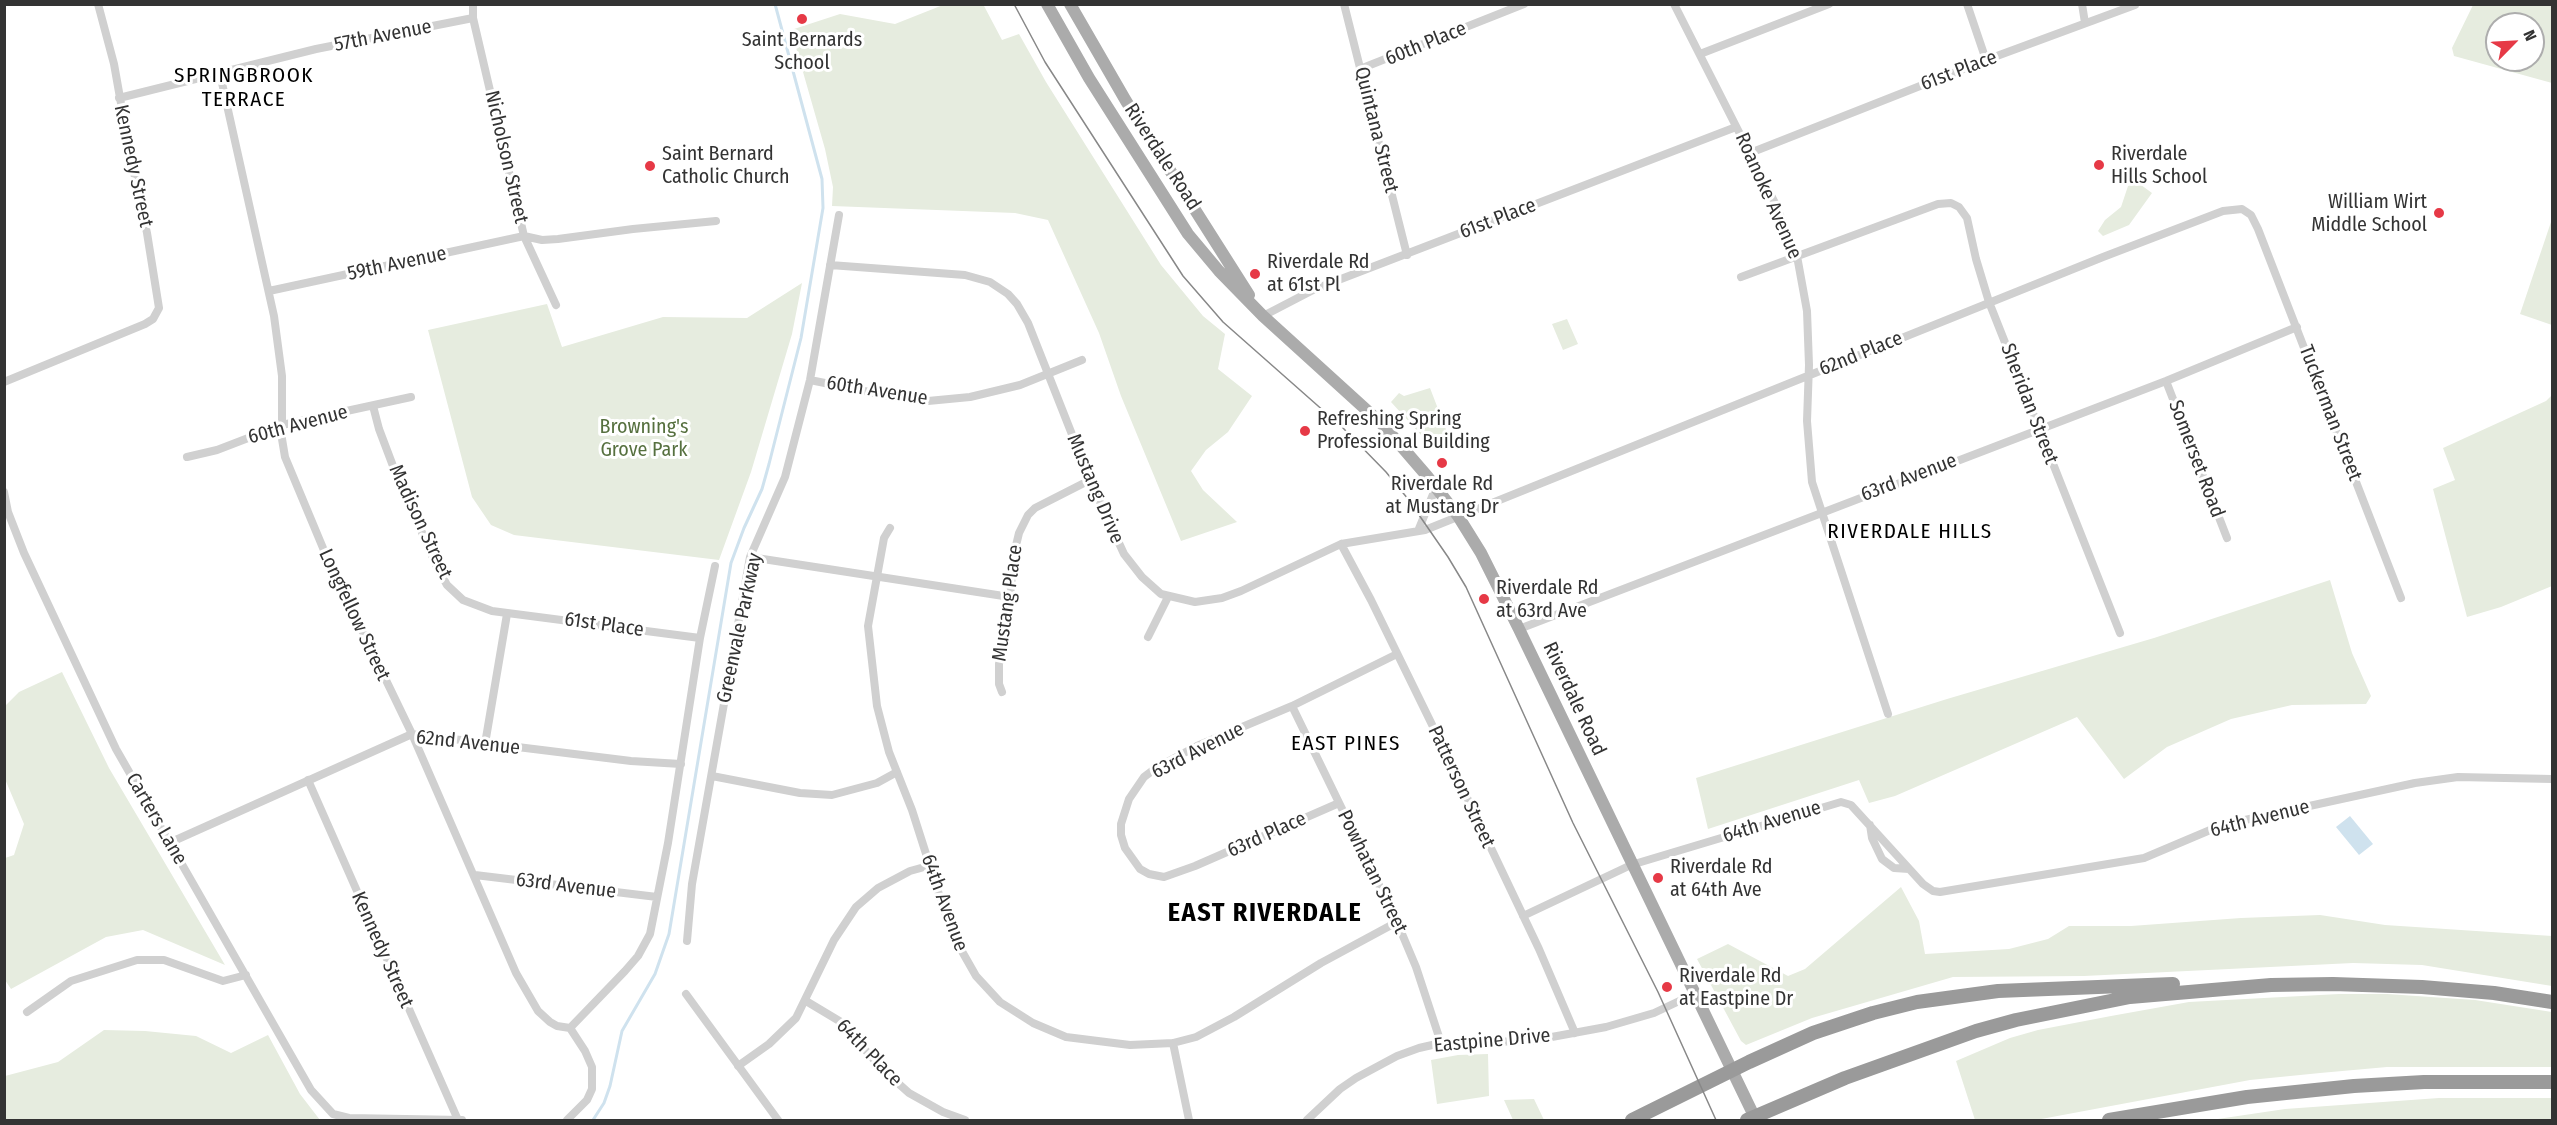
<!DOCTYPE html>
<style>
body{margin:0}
#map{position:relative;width:2557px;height:1125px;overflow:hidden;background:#fff;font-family:"Fira Sans Condensed",sans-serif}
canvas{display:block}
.frame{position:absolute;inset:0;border:6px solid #333;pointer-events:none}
.north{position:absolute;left:2485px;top:12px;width:60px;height:60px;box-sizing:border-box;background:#fff;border:2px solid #adadad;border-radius:50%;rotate:66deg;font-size:16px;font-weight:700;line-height:24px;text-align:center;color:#333}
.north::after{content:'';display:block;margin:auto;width:21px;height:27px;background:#e63946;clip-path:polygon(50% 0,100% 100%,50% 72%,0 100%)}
</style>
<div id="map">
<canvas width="2557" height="1125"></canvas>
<div class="frame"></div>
<div class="north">N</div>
</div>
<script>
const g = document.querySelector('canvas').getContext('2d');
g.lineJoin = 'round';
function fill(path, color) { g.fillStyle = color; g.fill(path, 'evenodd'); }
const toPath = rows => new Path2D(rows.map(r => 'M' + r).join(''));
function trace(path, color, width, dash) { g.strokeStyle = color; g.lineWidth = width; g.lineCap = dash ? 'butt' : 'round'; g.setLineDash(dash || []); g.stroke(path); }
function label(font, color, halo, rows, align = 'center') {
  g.font = font + ' "Fira Sans Condensed",sans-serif'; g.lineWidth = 6; g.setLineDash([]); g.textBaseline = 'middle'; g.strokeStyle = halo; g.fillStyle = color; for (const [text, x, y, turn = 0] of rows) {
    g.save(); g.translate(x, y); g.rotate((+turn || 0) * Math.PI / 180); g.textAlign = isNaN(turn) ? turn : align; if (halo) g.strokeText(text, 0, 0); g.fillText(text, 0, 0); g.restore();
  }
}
const green = toPath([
 [983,4,1002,40,1019,34,1046,82,1161,265,1203,316,1225,334,1218,369,1252,396,1228,432,1206,450,1191,471,1203,490,1237,522,1181,541,1121,396,1099,333,1048,220,1015,213,832,206,833,187,825,149,791,30,840,14,895,24,943,5],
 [2473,5,2552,5,2552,83,2454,56,2452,48],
 [2497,24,2533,24,2533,60,2497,60],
 [2137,182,2152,193,2129,225,2103,236,2098,231,2105,220,2121,207,2128,186],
 [2552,219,2552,325,2520,314],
 [802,283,792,334,751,472,719,560,514,535,491,525,472,497,428,330,547,304,562,347,663,317,747,318],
 [1567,319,1578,344,1563,350,1552,324],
 [1430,388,1450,440,1432,447,1391,402,1399,393,1404,396],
 [2552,395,2552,586,2501,607,2467,617,2433,489,2455,480,2443,448,2546,401],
 [2330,580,2352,653,2371,696,2366,704,2292,705,2231,719,2167,747,2124,779,2077,717,1895,796,1869,803,1859,780,1708,829,1696,778,1947,699,2154,638],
 [62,672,109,768,225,965,143,930,106,937,11,989,5,980,5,858,14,855,24,824,5,779,5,706,19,692],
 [1901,887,1919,921,1925,954,2009,949,2048,939,2069,926,2131,926,2241,918,2320,915,2385,925,2552,936,2552,986,2422,965,2353,963,2084,976,1953,977,1812,1018,1746,1045,1741,1041,1697,959,1728,944,1788,976,1805,969],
 [2339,994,2387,994,2475,1000,2552,1012,2552,1067,2387,1067,2320,1073,2250,1080,2036,1120,1975,1120,1956,1061,2010,1038,2038,1030,2111,1016,2189,1002],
 [104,1030,145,1031,196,1036,231,1053,268,1035,300,1094,320,1120,5,1120,5,1076,58,1062],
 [1488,1054,1489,1096,1437,1104,1431,1060,1458,1055],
 [2439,1098,2552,1098,2552,1120,2211,1120,2285,1109],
 [1534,1099,1544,1120,1513,1120,1504,1100]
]);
const water = toPath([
 [2350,816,2373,844,2359,855,2336,827]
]);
const stream = toPath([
 [593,1120,604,1103,610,1086,622,1031,655,974,669,934,731,563,744,528,762,489,769,464,801,338,823,208,822,179,775,4]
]);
const minor = toPath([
 [473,4,473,18,524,236,556,305],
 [1344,4,1407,255],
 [1674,4,1775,203,1797,256,1807,311,1809,365,1807,421,1812,482,1888,714],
 [1967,4,1986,60],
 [2082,4,2085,23],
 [1700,54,1829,4],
 [1360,69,1524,4],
 [220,74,274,316,282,376,282,439,285,457,328,560,412,734,516,973,538,1011,550,1022,557,1026,570,1028,585,1051,592,1067,592,1089,587,1100,567,1120],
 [119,98,316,49,473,18],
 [1750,153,1986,60,2135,5],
 [830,265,965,275,990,282,1008,294,1017,304,1028,323,1090,480,1124,554,1142,577,1161,594,1195,602,1222,598,1241,591,1341,544,1425,530,2103,257,2223,211,2242,209,2251,215,2258,229,2401,598],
 [1741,277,1938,204,1951,203,1959,207,1967,218,1976,259,1989,302,2120,633],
 [269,291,524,236,542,240,558,239,633,229,716,221],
 [1263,316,1315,289,1736,127],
 [810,380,894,397,928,401,970,397,1020,385,1082,360],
 [2166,381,2227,538],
 [4,382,145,324,153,319,159,308,147,233,130,154,114,64,98,4],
 [373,406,379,429,393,466,437,567,447,585,463,600,492,611,700,638],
 [187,457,217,450,282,425,411,397],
 [4,492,8,512,24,553,116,749,311,1090,333,1114,349,1118,462,1120],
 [890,528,884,538,868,626,877,706,889,752,912,810,951,932,976,976,1000,1002,1033,1023,1066,1037,1130,1045,1173,1043,1196,1037,1234,1017,1321,963,1397,922],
 [1418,531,1436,487],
 [1341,544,1371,600,1441,743,1539,949,1575,1033],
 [750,557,1010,597],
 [1519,629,2166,381,2297,327],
 [1148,637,1168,597],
 [1002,692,999,684,999,664,1010,597,1014,554,1019,533,1028,515,1035,508,1090,480],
 [1292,706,1397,922,1416,967,1441,1043],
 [485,744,507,614],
 [712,776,800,793,832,795,877,783,897,772],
 [308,780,458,1120],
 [1339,803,1195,866,1164,877,1149,874,1140,869,1125,848,1121,835,1121,824,1129,799,1144,777,1156,768,1197,746,1292,706,1397,654],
 [1870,825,1872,838,1882,859,1894,868,1909,869],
 [169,843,412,734,631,761,681,764],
 [475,875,657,897],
 [1523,916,1631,865,1841,802,1851,805,1923,884,1933,891,1940,892,2144,858,2222,825,2415,783,2458,777,2552,779],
 [687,941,692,884,750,557,785,477,810,380,839,215],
 [686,994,778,1120],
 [806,1001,841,1022,881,1068,909,1093,943,1112,965,1120],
 [27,1012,71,981,137,960,164,960,223,981,246,975],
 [570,1028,625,971,638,956,650,934,668,843,700,638,715,566],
 [1173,1043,1189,1120],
 [738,1066,769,1044,796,1018,834,940,856,907,878,888,910,871,928,866],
 [1307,1120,1340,1089,1356,1078,1397,1056,1419,1048,1441,1043,1530,1041,1606,1027,1654,1013,1694,994]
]);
const primary = toPath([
 [1047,4,1089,78,1188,234,1219,271,1263,316,1383,425,1427,476,1458,516,1481,553,1519,629,1756,1120],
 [1070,4,1126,101,1249,295]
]);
const motorway = toPath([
 [1632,1120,1749,1062,1813,1033,1873,1013,1917,1002,1998,991,2173,984],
 [1747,1120,1845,1078,1976,1031,2016,1020,2130,997,2271,985,2333,984,2422,987,2494,993,2552,1002],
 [2109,1120,2247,1097,2354,1086,2424,1082,2552,1082]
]);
const tram = toPath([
 [1014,4,1045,62,1183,276,1223,322,1343,428,1386,472,1408,499,1448,557,1466,587,1573,823,1658,992,1716,1120]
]);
const markers = [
 [802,19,6,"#e63946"],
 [2099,165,6,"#e63946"],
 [650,166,6,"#e63946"],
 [2439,213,6,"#e63946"],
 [1255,274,6,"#e63946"],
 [1305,431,6,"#e63946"],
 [1442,463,6,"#e63946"],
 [1484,599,6,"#e63946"],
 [1658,878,6,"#e63946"],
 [1667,987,6,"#e63946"]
];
const streetNames = [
 ["57th Avenue",383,36,-11],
 ["60th Place",1426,44,-22],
 ["61st Place",1959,71,-21],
 ["Quintana Street",1376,130,76],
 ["Nicholson Street",506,157,77],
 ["Riverdale Road",1162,157,57],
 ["Kennedy Street",133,166,78],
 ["Roanoke Avenue",1768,196,66],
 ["61st Place",1498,219,-21],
 ["59th Avenue",397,264,-12],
 ["62nd Place",1861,354,-22],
 ["60th Avenue",877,391,9],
 ["Sheridan Street",2029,404,69],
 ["Tuckerman Street",2330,413,69],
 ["60th Avenue",298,425,-15],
 ["Somerset Road",2196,459,69],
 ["63rd Avenue",1909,478,-21],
 ["Mustang Drive",1095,489,67],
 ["Madison Street",420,522,65],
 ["Mustang Place",1008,603,-82],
 ["Longfellow Street",354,615,65],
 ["61st Place",604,625,8],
 ["Greenvale Parkway",740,628,-78],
 ["Riverdale Road",1574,699,65],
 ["62nd Avenue",468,743,6],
 ["63rd Avenue",1198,751,-27],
 ["Patterson Street",1461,787,65],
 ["Carters Lane",156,819,60],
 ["64th Avenue",2260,819,-14],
 ["64th Avenue",1772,822,-17],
 ["63rd Place",1267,835,-24],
 ["Powhatan Street",1372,872,64],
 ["63rd Avenue",566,886,7],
 ["64th Avenue",944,903,70],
 ["Kennedy Street",382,950,66],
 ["Eastpine Drive",1492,1041,-5],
 ["64th Place",869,1053,46]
];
const poiNames = [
 ["Saint Bernards",802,40,"center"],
 ["School",802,63,"center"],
 ["Saint Bernard",662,154],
 ["Catholic Church",662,177],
 ["Riverdale",2111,154],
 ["Hills School",2111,177],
 ["William Wirt",2427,202,"right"],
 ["Middle School",2427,225,"right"],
 ["Riverdale Rd",1267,262],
 ["at 61st Pl",1267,285],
 ["Refreshing Spring",1317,419],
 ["Professional Building",1317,442],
 ["Riverdale Rd",1442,484,"center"],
 ["at Mustang Dr",1442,507,"center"],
 ["Riverdale Rd",1496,588],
 ["at 63rd Ave",1496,611],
 ["Riverdale Rd",1670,867],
 ["at 64th Ave",1670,890],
 ["Riverdale Rd",1679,976],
 ["at Eastpine Dr",1679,999]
];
const parkNames = [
 ["Browning's",644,427],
 ["Grove Park",644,450]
];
const neighbourhoodNames = [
 ["SPRINGBROOK",244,76],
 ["TERRACE",244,100],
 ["RIVERDALE HILLS",1910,532],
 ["EAST PINES",1346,744]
];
const districtNames = [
 ["EAST RIVERDALE",1265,914]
];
fill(green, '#e6ecdf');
fill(water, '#cfe2ee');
trace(stream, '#cfe2ee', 3);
trace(minor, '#d0d0d0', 8);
trace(primary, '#ababab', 12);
trace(motorway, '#9a9a9a', 14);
trace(tram, '#888', 1.5);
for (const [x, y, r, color] of markers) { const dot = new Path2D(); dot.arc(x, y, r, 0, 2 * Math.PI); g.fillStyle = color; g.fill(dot); trace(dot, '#fff', 2); }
label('20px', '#333', '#fff', streetNames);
label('20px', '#333', '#fff', poiNames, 'left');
label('20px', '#56703f', '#fff', parkNames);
g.letterSpacing = '1.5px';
label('21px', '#000', '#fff', neighbourhoodNames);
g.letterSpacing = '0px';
g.letterSpacing = '1.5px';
label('bold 26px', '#000', '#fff', districtNames);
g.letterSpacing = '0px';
</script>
